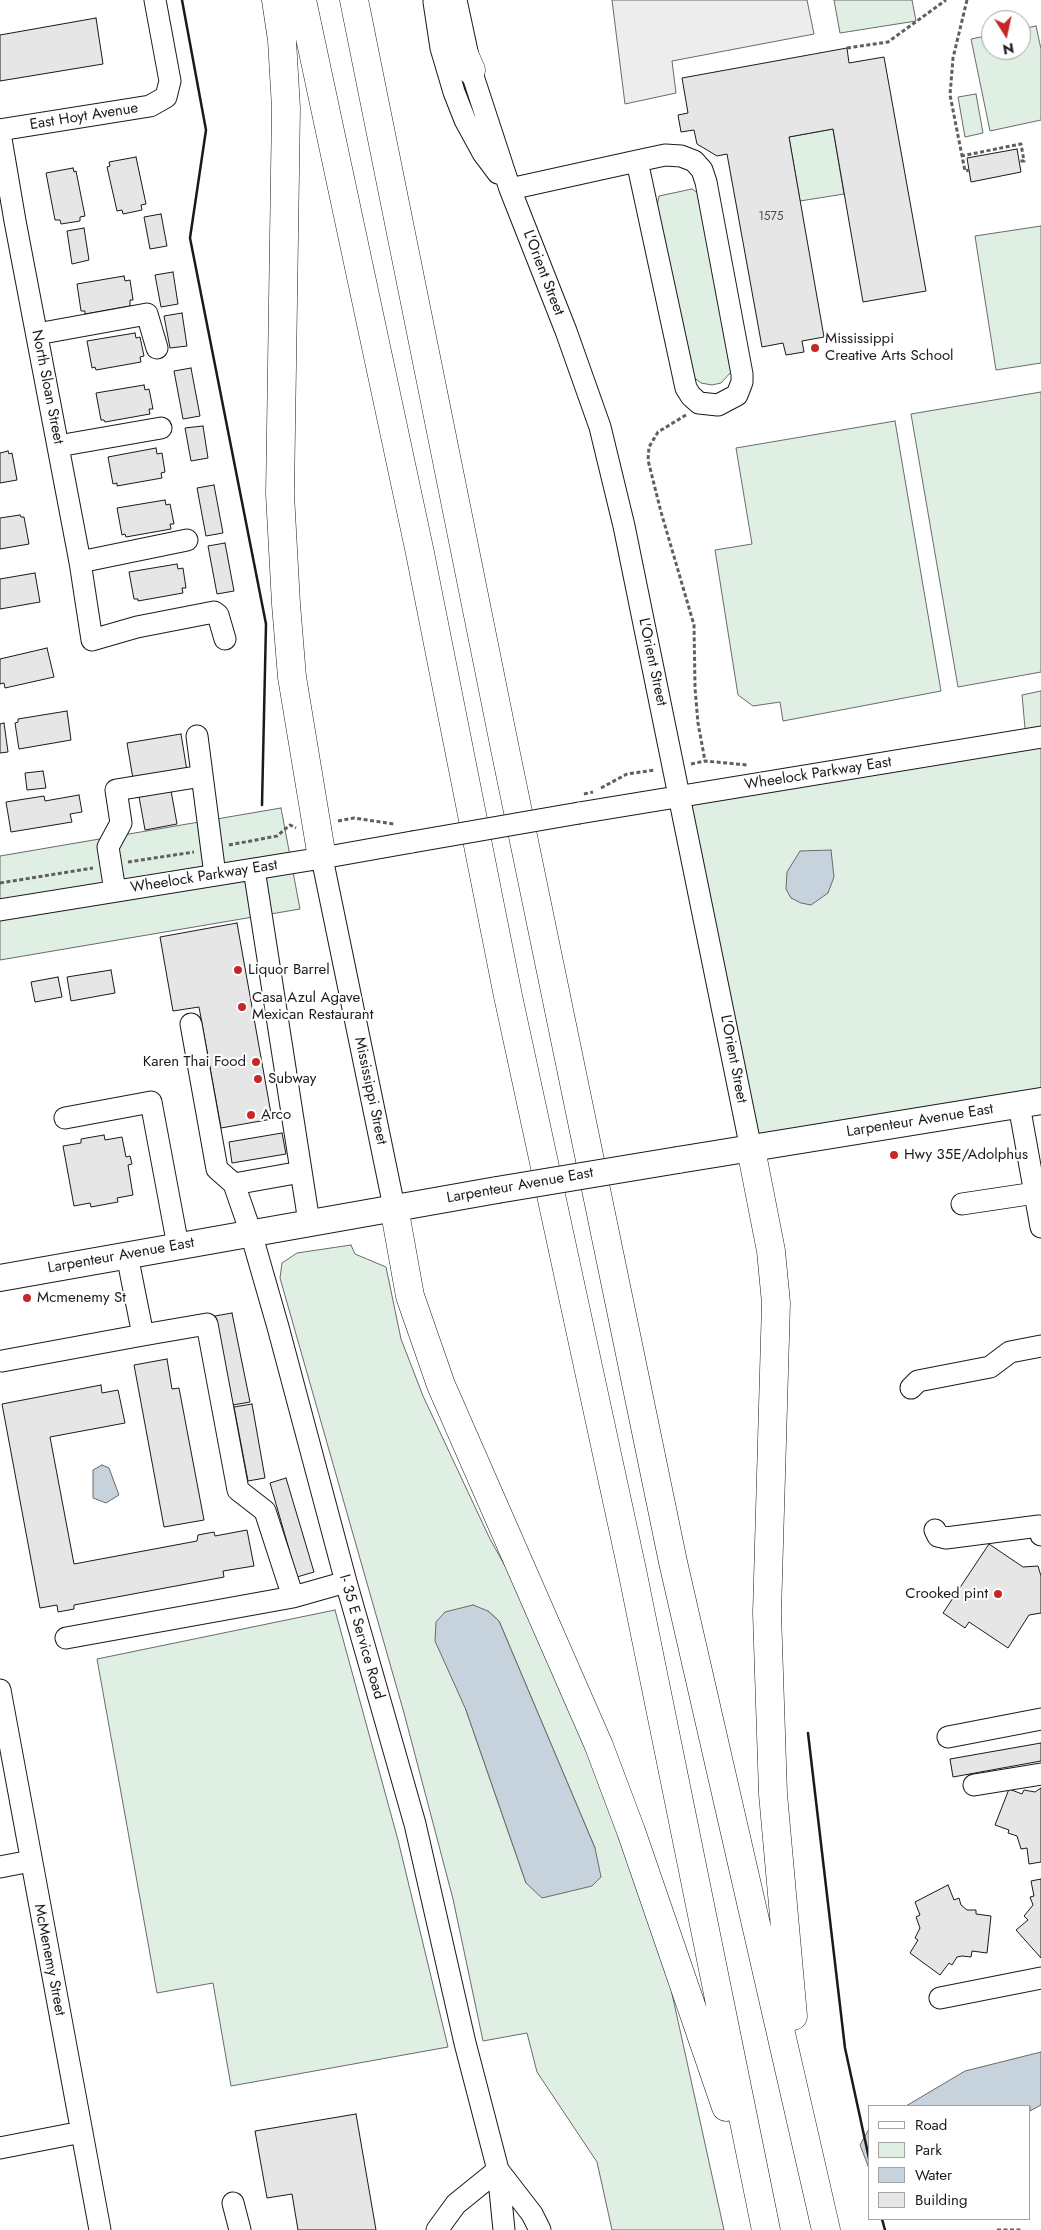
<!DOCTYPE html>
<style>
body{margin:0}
#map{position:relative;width:1041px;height:2230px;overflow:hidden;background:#fff;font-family:Jost,sans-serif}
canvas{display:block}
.legend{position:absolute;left:868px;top:2105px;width:162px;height:115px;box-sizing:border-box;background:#fff;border:1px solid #a3a3a3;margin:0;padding:6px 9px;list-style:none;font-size:15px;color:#1a1a1a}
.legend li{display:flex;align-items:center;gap:10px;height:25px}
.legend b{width:25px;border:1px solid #a3a3a3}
.north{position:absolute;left:981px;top:10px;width:50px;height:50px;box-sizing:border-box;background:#fff;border:1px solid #a3a3a3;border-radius:50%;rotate:170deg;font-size:14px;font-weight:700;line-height:20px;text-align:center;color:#1a1a1a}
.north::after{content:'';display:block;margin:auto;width:18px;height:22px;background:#c62828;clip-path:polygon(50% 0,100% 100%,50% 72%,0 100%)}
</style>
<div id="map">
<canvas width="1041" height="2230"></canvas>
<ul class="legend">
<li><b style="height:6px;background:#fff"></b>Road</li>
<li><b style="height:14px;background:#e0efe3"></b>Park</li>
<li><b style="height:14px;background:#c6d2dc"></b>Water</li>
<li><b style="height:14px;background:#e6e6e6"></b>Building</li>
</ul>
<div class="north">N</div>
</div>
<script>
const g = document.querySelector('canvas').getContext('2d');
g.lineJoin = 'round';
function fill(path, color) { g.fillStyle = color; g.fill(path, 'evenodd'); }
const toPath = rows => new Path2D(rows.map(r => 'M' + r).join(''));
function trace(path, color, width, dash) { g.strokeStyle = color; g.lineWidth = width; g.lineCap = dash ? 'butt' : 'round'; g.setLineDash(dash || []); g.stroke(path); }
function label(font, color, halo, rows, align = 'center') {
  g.font = font + ' Jost,sans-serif'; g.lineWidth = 4; g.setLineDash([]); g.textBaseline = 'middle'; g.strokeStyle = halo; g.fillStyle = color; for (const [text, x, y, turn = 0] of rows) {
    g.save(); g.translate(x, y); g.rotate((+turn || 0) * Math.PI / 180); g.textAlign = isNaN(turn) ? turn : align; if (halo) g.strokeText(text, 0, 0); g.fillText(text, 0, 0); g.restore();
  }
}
const green = toPath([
 [834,0,912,0,916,21,840,33,834,0],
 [1036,26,1041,49,1041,120,990,131,971,39,991,35,991,50,1021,50,1021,29,1036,26],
 [976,94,983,133,965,137,958,97,976,94],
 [833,129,844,194,800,201,789,137,833,129],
 [692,189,698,193,731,372,721,383,712,385,701,383,692,376,656,210,659,196,692,189],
 [1041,226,1041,363,996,370,975,236,1041,226],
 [1041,392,1041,672,958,687,911,414,1041,392],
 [895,421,941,691,783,721,780,702,753,706,738,695,715,550,752,544,736,448,895,421],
 [1041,691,1041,1101,751,1149,680,797,1026,739,1022,695,1041,691],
 [281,808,300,909,0,960,0,856,281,808],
 [351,1245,355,1254,386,1267,401,1339,423,1396,490,1539,529,1609,576,1718,667,1971,724,2230,612,2230,597,2162,537,2072,527,2033,483,2041,453,1899,404,1713,280,1278,282,1263,297,1253,351,1245],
 [488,1611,499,1621,595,1848,526,1883,466,1710,488,1611],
 [335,1610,398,1840,448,2047,231,2086,213,1983,157,1993,97,1659,335,1610]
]);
const parking = toPath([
 [612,0,807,0,814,34,672,61,676,93,625,104,612,0]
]);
const water = toPath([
 [831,850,834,877,828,893,811,905,801,903,791,898,786,889,787,872,800,851,831,850],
 [102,1465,109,1468,119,1495,106,1503,93,1498,93,1470,102,1465],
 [473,1605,488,1611,499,1621,595,1848,601,1877,592,1886,542,1898,526,1883,466,1710,435,1641,436,1622,445,1612,473,1605],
 [1041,2052,1041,2105,1030,2111,1030,2106,906,2106,965,2071,1041,2052],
 [870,2127,870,2171,860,2145,870,2127]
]);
const building = toPath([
 [96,18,103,64,0,81,0,35,96,18],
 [847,48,849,63,884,57,926,291,863,302,833,129,789,137,824,337,802,341,804,352,786,355,783,343,762,347,727,154,717,156,697,144,694,130,681,132,678,115,688,113,682,78,847,48],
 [1017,149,1021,172,971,182,967,158,1017,149],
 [136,157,146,204,141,205,142,210,123,214,122,210,117,211,107,167,110,166,109,162,136,157],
 [73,168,74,172,76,171,85,216,80,217,80,221,61,224,60,220,55,220,46,173,73,168],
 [161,214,167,246,150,249,144,217,161,214],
 [84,228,89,260,72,264,67,231,84,228],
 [173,272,178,304,161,307,155,275,173,272],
 [124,276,125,281,130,280,133,300,130,300,130,306,85,314,85,311,81,311,77,284,124,276],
 [182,313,187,346,170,348,164,316,182,313],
 [135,333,136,338,140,337,144,356,140,357,141,362,96,370,95,367,92,368,87,341,135,333],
 [191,368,200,416,183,419,174,371,191,368],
 [144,385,145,390,149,389,153,409,149,409,150,414,105,422,104,420,101,420,96,393,144,385],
 [203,426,208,458,191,461,185,428,203,426],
 [156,448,157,454,162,453,165,472,161,473,162,478,117,486,117,483,113,484,108,457,156,448],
 [8,451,9,454,12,453,17,480,0,483,0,453,8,451],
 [214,485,223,533,206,536,197,488,214,485],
 [165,500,166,505,170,504,174,524,170,524,171,529,126,537,125,534,122,535,117,508,165,500],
 [20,515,21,517,24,517,29,544,0,549,0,518,20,515],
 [225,543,234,591,217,594,208,546,225,543],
 [177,564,178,569,183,568,186,588,182,588,183,593,138,601,138,599,134,599,129,572,177,564],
 [35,573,40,602,0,609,0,579,35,573],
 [47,648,54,677,5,688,4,683,0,684,0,659,47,648],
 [67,711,71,740,19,749,15,723,18,722,18,719,67,711],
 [4,723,8,752,0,753,0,724,4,723],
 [181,734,187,771,133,779,127,743,181,734],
 [43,771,46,788,27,790,25,773,43,771],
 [170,785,177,824,145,830,138,791,170,785],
 [79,795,82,812,70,814,72,822,11,832,6,802,44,796,45,801,79,795],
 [237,923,272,1119,221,1128,199,1007,173,1011,160,937,237,923],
 [111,970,115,993,71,1001,67,977,111,970],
 [58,977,62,997,35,1002,31,982,58,977],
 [282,1133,286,1154,232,1163,229,1142,282,1133],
 [104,1135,105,1140,122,1137,126,1157,130,1156,132,1164,128,1165,133,1195,117,1198,118,1202,91,1207,90,1203,74,1206,63,1146,81,1143,81,1139,104,1135],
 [232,1313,250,1402,233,1405,215,1316,232,1313],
 [167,1359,172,1389,179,1388,204,1520,164,1527,134,1365,167,1359],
 [101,1385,102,1393,118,1390,125,1423,50,1437,74,1564,197,1541,198,1535,214,1532,215,1536,247,1530,254,1566,223,1571,224,1577,74,1605,74,1609,58,1612,57,1605,40,1608,2,1404,101,1385],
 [252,1404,265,1478,248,1481,234,1407,252,1404],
 [286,1478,314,1572,297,1577,270,1483,286,1478],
 [989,1544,1023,1567,1038,1566,1041,1576,1041,1613,1029,1615,1008,1648,969,1622,965,1628,943,1613,989,1544],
 [1041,1743,1041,1761,953,1777,950,1759,1041,1743],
 [1041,1788,1041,1862,1029,1864,1027,1848,1021,1849,1017,1836,1008,1833,1009,1830,995,1825,1009,1789,1022,1794,1024,1790,1035,1792,1041,1788],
 [1041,1879,1041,1958,1016,1930,1028,1920,1024,1916,1033,1905,1030,1897,1034,1896,1031,1881,1041,1879],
 [948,1885,954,1900,959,1898,961,1905,967,1910,976,1910,976,1914,991,1916,987,1953,972,1951,971,1957,962,1956,957,1957,952,1965,949,1963,940,1975,910,1953,918,1940,915,1938,920,1928,916,1917,920,1915,915,1902,948,1885],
 [356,2114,376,2230,298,2230,292,2194,267,2198,255,2131,356,2114]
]);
const path = toPath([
 [967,0,953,58,950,95,965,171,969,170],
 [847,48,888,42,946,0],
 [961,156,1021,144,1024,161,1019,161],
 [686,415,658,432,649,447,648,460,661,512,694,625,695,688,698,723,705,761],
 [691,764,705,761,747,765],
 [601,788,627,774,655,770],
 [338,821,354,818,394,824],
 [229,845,277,836,290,825,296,828],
 [128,862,194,852],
 [0,883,93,868],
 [997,2230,1022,2230]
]);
const minor = toPath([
 [456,0,471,70,510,189,566,331,600,427,624,526,751,1149],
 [434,2,441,48,454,92,465,120,483,153,498,173],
 [0,130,150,106,166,97,170,81,155,0],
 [0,133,15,221,80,562,92,640,137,627,214,612,218,615,225,639],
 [510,189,637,161,665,155,681,156,694,161,702,170,706,182,742,374,742,382,737,395,718,405,699,403,691,396,686,388,637,161],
 [37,334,147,314,157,348],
 [58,446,161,428],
 [80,562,187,540],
 [197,736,215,875],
 [579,813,1041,737],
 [322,858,394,1207],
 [254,869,309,1222],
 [115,891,108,847,121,823,116,790,202,776],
 [0,910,322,858,412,842],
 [191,1024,217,1169,234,1184,251,1233,278,1327,346,1582,415,1824,465,2043,498,2170,456,2204,437,2230],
 [1019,1105,1041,1227],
 [65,1118,151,1102,178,1246],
 [234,1184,301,1172],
 [962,1204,1035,1193],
 [127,1255,143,1335,207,1324,238,1490,265,1511,293,1597,346,1582],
 [2,1361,143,1335],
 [911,1388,918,1381,990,1367,1010,1352,1041,1346],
 [935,1530,938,1536,946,1538,1039,1526,1041,1535],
 [66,1638,293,1597],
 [0,1690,100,2230],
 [948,1737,1041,1719],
 [974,1785,1041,1774],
 [0,1867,31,1861],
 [940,1998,1041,1978],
 [0,2148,82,2132],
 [233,2203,240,2230],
 [504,2230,498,2170,532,2214,540,2230]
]);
const major = toPath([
 [678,1160,1041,1101],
 [0,1278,497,1190]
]);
const highway = toPath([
 [276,0,282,40,286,108,280,494,286,604,292,677,322,858],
 [302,0,420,553,508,996,632,1570,766,2230],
 [354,0,505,749,673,1562,826,2230],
 [440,0,471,70],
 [751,1149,771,1251,776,1303,767,1613,773,1794,793,2016],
 [394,1207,410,1296,441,1385,599,1746,631,1831,726,2107]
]);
const pathBridge = toPath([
 [584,794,593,792]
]);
const minorBridge = toPath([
 [412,842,579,813]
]);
const majorBridge = toPath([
 [497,1190,678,1160]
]);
const wall = toPath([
 [182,0,206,130,190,238,266,624,262,805],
 [808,1733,845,2048,870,2163],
 [882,2219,885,2230]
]);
const markers = [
 [815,348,5,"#c62828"],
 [238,970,5,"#c62828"],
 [242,1007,5,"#c62828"],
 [256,1062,5,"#c62828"],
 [258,1079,5,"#c62828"],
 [251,1115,5,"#c62828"],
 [894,1155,5,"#c62828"],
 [27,1298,5,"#c62828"],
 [998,1594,5,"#c62828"]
];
const numberNames = [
 ["1575",771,217]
];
const streetNames = [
 ["East Hoyt Avenue",84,117,-9],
 ["L'Orient Street",543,273,69],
 ["North Sloan Street",47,387,79],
 ["L'Orient Street",652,662,78],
 ["Wheelock Parkway East",818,774,-9],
 ["Wheelock Parkway East",204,877,-9],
 ["L'Orient Street",733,1059,79],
 ["Mississippi Street",370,1091,78],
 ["Larpenteur Avenue East",920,1121,-9],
 ["Larpenteur Avenue East",520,1186,-10],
 ["Larpenteur Avenue East",121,1256,-10],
 ["I- 35 E Service Road",361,1637,74],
 ["McMenemy Street",49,1960,79]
];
const poiNames = [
 ["Mississippi",825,339],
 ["Creative Arts School",825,356],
 ["Liquor Barrel",248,970],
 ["Casa Azul Agave",252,998],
 ["Mexican Restaurant",252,1015],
 ["Karen Thai Food",246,1062,"right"],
 ["Subway",268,1079],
 ["Arco",261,1115],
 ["Hwy 35E/Adolphus",904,1155],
 ["Mcmenemy St",37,1298],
 ["Crooked pint",988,1594,"right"]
];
fill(green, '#e0efe3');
trace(green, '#6a6a6a', 1);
fill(parking, '#ededed');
trace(parking, '#6a6a6a', 1);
fill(water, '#c6d2dc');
trace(water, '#6a6a6a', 1);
fill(building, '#e6e6e6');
trace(building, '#1a1a1a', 1);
trace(minor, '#1a1a1a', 23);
trace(major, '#1a1a1a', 28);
trace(highway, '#1a1a1a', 29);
trace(path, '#5f5f5f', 3, [4, 2.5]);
trace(minor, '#fff', 21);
trace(major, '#fff', 26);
trace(highway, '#fff', 28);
trace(minorBridge, '#1a1a1a', 23, []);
trace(majorBridge, '#1a1a1a', 28, []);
trace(pathBridge, '#5f5f5f', 3, [4, 2.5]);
trace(minorBridge, '#fff', 21);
trace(majorBridge, '#fff', 26);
trace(wall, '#1a1a1a', 2.5);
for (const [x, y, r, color] of markers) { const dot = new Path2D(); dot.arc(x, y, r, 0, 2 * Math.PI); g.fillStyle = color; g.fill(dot); trace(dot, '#fff', 2); }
label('12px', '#4d4d4d', null, numberNames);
label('15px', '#1a1a1a', '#fff', streetNames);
label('15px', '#1a1a1a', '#fff', poiNames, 'left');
</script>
